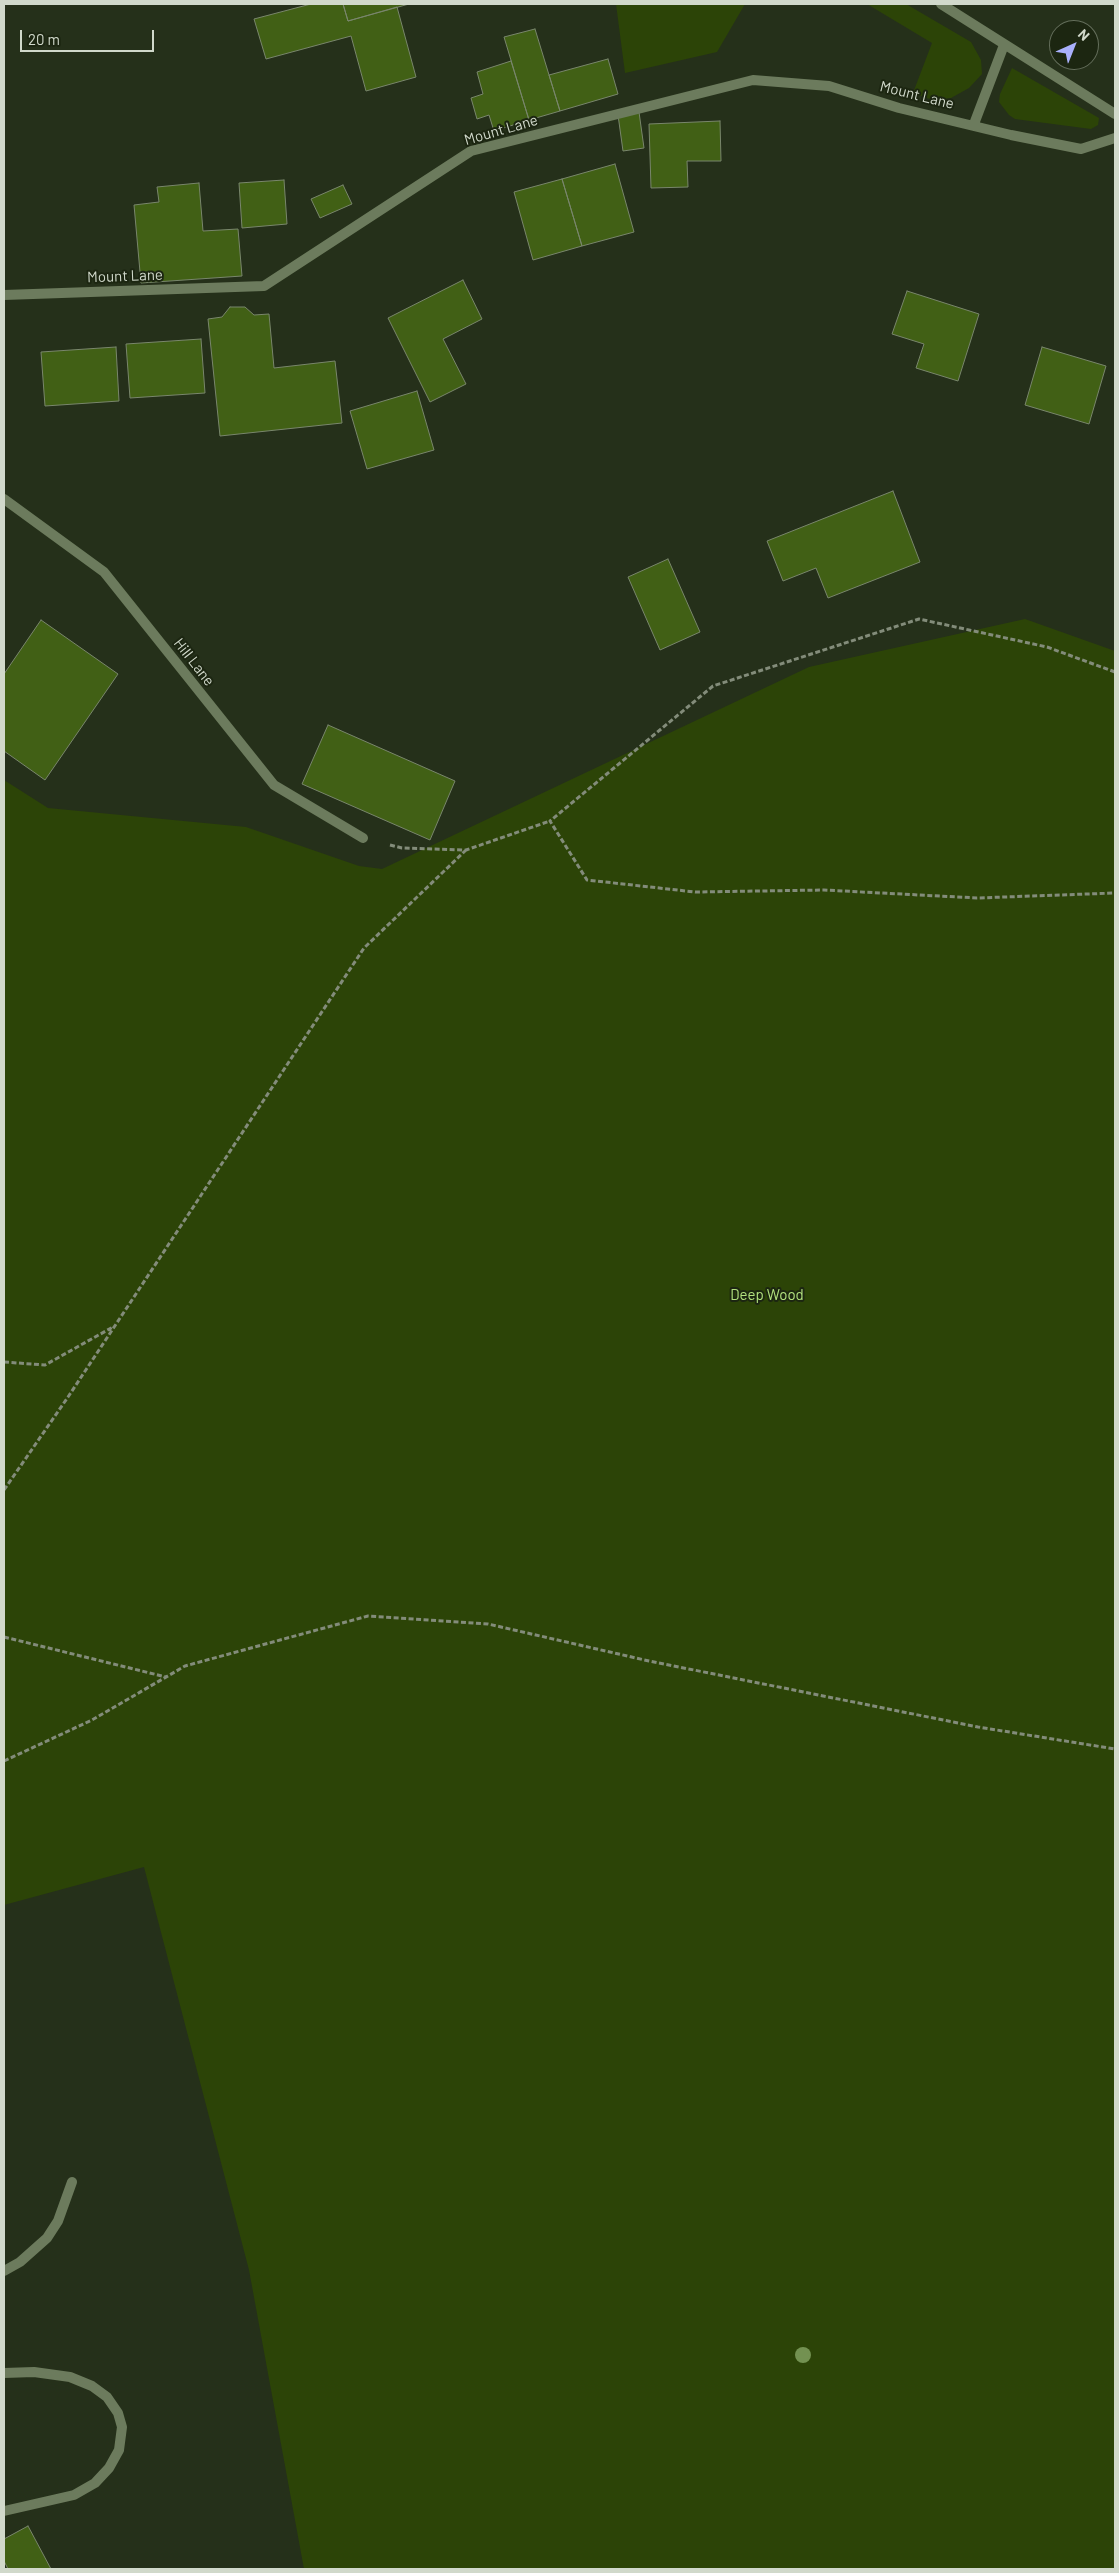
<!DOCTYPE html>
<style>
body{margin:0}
#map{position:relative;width:1119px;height:2573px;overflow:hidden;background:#25301a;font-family:Barlow,sans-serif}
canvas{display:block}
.frame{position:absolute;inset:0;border:5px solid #d1d9cb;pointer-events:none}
.north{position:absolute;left:1049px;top:20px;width:50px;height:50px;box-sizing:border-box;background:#1c2611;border:1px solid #646e5b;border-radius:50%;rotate:44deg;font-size:14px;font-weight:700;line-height:20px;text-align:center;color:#d1d9cb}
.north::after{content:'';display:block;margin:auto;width:18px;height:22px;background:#a9b0fc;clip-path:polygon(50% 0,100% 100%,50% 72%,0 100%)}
.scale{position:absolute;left:20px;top:30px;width:134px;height:22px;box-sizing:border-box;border:2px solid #d1d9cb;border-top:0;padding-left:6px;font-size:15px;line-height:18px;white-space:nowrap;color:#d1d9cb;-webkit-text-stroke:4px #1c2611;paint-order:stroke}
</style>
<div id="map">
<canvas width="1119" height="2573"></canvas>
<div class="frame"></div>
<div class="north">N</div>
<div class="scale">20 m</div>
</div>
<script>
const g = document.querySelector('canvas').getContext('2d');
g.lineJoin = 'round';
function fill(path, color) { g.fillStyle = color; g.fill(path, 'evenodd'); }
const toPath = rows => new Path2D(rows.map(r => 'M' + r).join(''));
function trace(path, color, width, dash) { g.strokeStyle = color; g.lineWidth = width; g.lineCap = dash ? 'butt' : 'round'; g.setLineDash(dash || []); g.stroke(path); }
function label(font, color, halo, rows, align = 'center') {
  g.font = font + ' Barlow,sans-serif'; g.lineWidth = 4; g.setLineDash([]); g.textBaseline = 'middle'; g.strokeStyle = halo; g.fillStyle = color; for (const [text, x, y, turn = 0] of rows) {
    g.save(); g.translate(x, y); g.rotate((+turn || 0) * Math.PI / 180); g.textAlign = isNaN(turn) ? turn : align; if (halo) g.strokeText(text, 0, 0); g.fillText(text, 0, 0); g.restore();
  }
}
const green = toPath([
 [616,4,745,4,717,52,625,73],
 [867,4,906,4,971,42,981,60,982,74,969,88,951,98,933,100,913,93,932,43],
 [1012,68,1099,118,1098,125,1091,129,1015,119,1009,115,999,102,1000,94],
 [1025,619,1115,651,1115,2569,304,2569,249,2270,144,1867,4,1905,4,780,48,808,246,827,359,866,382,869,809,667]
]);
const building = toPath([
 [311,4,343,4,348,21,397,7,416,77,366,91,351,36,266,59,254,19,311,4],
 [343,4,409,4,348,21,343,4],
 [535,29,560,111,529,120,504,37,535,29],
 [608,59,618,94,560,111,549,75,608,59],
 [511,61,529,120,494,131,489,115,477,119,471,98,483,94,477,72,511,61],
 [639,112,644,148,623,151,618,115,639,112],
 [720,121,721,161,687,161,688,187,651,188,649,124,720,121],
 [615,164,634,232,582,246,562,179,615,164],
 [562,179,582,246,533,260,514,192,562,179],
 [284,180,287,224,242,228,239,183,284,180],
 [199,183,203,231,238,229,242,276,141,283,134,205,159,202,157,187,199,183],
 [343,185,352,204,320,218,311,199,343,185],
 [463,280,482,319,443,339,466,384,430,402,388,318,463,280],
 [907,291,979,314,958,381,916,368,924,344,892,334,907,291],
 [230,307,245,307,254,315,269,314,274,368,335,361,342,423,220,436,208,319,222,317,230,307],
 [201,339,205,393,130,398,126,344,201,339],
 [116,347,119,401,45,406,41,352,116,347],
 [1042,347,1106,366,1089,424,1025,405,1042,347],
 [417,391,434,450,367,469,350,411,417,391],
 [893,491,920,562,828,598,816,568,783,581,767,541,893,491],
 [668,559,700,632,660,650,628,577,668,559],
 [41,620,118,674,45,780,4,751,4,674,41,620],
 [328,725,455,781,430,840,302,784,328,725],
 [28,2526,51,2569,8,2569,4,2561,4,2539,28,2526]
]);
const path = toPath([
 [1115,672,1047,647,919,619,713,686,550,821,587,880,695,892,824,890,977,898,1115,893],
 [390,845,402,848,466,850,550,821],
 [4,1362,45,1365,113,1327],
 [4,1490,68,1397,364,948,466,850],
 [4,1637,166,1677],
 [4,1761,92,1720,185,1666,368,1616,488,1624,649,1661,978,1727,1115,1749]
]);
const service = toPath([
 [4,499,104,572,274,785,363,838],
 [4,2271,20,2262,47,2238,58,2221,72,2182],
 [4,2373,34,2372,70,2377,92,2386,107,2397,118,2413,122,2427,119,2450,109,2468,95,2483,74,2495,4,2511]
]);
const minor = toPath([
 [941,4,1115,114],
 [974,124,1004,45],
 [4,295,264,286,471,151,753,80,829,86,899,108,1011,135,1081,149,1115,138]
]);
const trees = [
 [803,2355]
];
const streetNames = [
 ["Mount Lane",917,95,14],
 ["Mount Lane",501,130,-16],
 ["Mount Lane",125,276,-2],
 ["Hill Lane",194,662,52]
];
const parkNames = [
 ["Deep Wood",767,1295]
];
fill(green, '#2c4407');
fill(building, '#416015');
trace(building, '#79866c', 1);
trace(path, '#838c7a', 3, [5, 2.5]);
trace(service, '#6c7b5d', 10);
trace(minor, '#6c7b5d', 10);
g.fillStyle = '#739151';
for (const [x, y] of trees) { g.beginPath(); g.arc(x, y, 8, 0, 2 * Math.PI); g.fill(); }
label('15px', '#d1d9cb', '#1c2611', streetNames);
label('15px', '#b2e17e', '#1c2611', parkNames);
</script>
